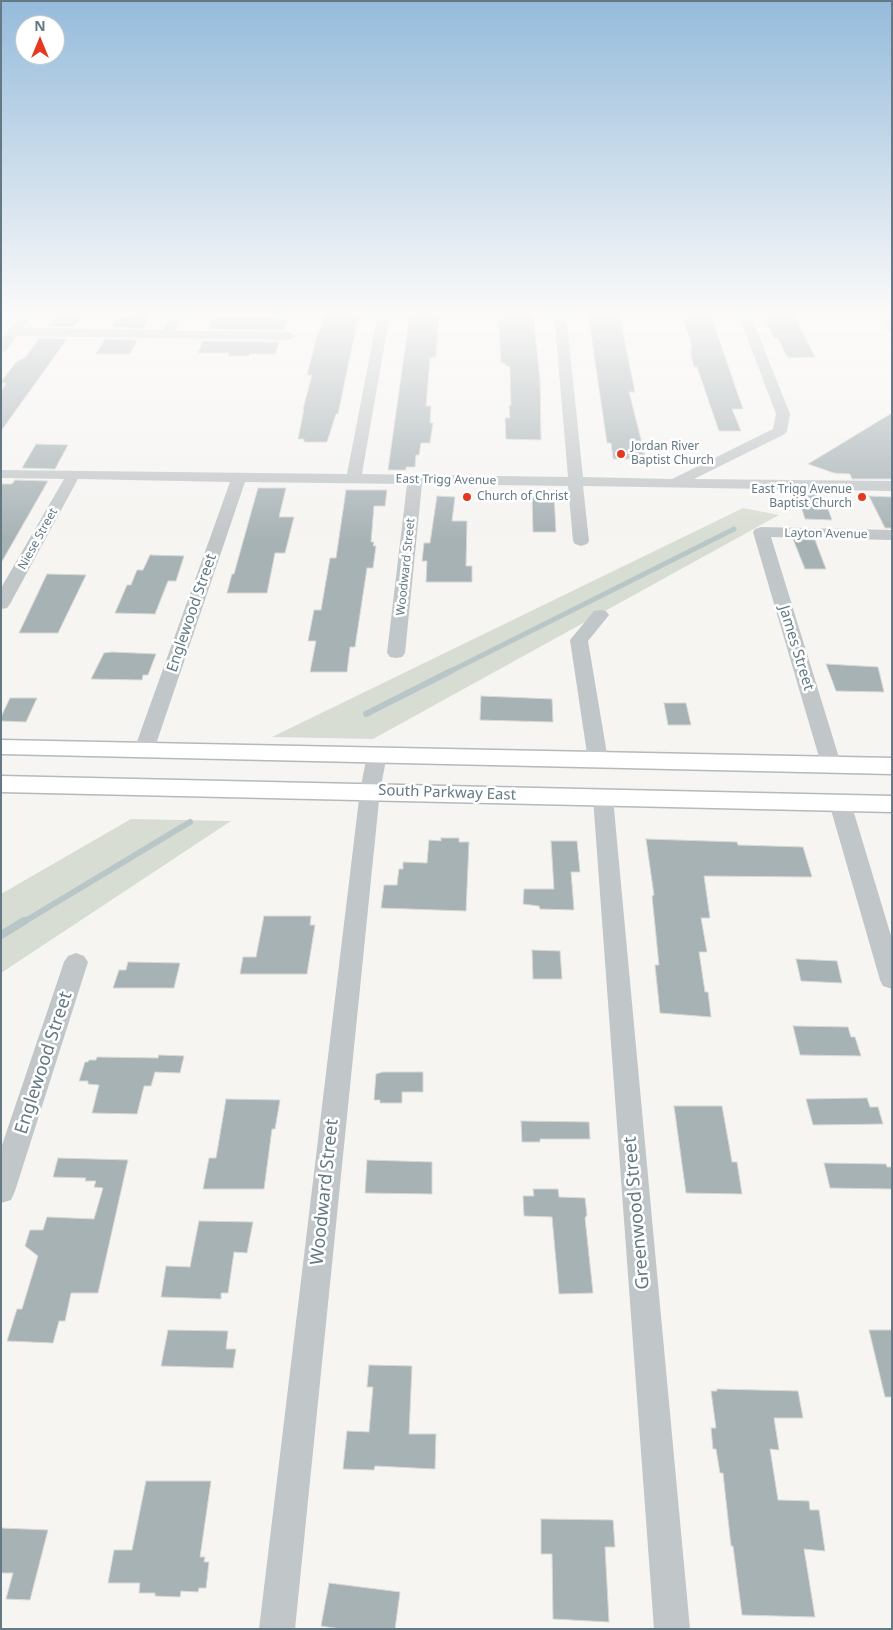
<!DOCTYPE html>
<style>
body{margin:0}
#map{position:relative;width:893px;height:1630px;overflow:hidden;background:#f6f5f2;font-family:"Noto Sans",sans-serif}
canvas{display:block}
.frame{position:absolute;inset:0;border:2px solid #647983;pointer-events:none}
.north{position:absolute;left:15px;top:15px;width:50px;height:50px;box-sizing:border-box;background:#fff;border:1px solid #c1c9cd;border-radius:50%;rotate:0deg;font-size:14px;font-weight:700;line-height:20px;text-align:center;color:#647983}
.north::after{content:'';display:block;margin:auto;width:18px;height:22px;background:#e63821;clip-path:polygon(50% 0,100% 100%,50% 72%,0 100%)}
</style>
<div id="map">
<canvas width="893" height="1630"></canvas>
<div class="frame"></div>
<div class="north">N</div>
</div>
<script>
const g = document.querySelector('canvas').getContext('2d');
g.lineJoin = 'round';
function fill(path, color) { g.fillStyle = color; g.fill(path, 'evenodd'); }
const toPath = rows => new Path2D(rows.map(r => 'M' + r).join(''));
function trace(path, color, width, dash) { g.strokeStyle = color; g.lineWidth = width; g.lineCap = dash ? 'butt' : 'round'; g.setLineDash(dash || []); g.stroke(path); }
function label(font, color, halo, rows, align = 'center') {
  g.font = font + ' "Noto Sans",sans-serif'; g.lineWidth = 5; g.setLineDash([]); g.textBaseline = 'middle'; g.strokeStyle = halo; g.fillStyle = color; for (const [text, x, y, turn = 0] of rows) {
    g.save(); g.translate(x, y); g.rotate((+turn || 0) * Math.PI / 180); g.textAlign = isNaN(turn) ? turn : align; if (halo) g.strokeText(text, 0, 0); g.fillText(text, 0, 0); g.restore();
  }
}
const green = toPath([
 [743,508,779,515,373,739,272,737],
 [131,819,231,821,1,973,1,894]
]);
const streamFar2 = toPath([
 [449,672,734,529]
]);
const streamFar1 = toPath([
 [366,714,451,671],
 [22,923,190,822]
]);
const stream = toPath([
 [1,935,24,921]
]);
const building = toPath([
 [58,313,84,313,74,327,48,326,58,313],
 [325,313,359,313,338,414,336,414,327,442,304,442,304,439,298,439,304,409,303,409,312,375,307,375,318,332,320,332,325,313],
 [410,313,439,313,436,357,430,358,426,406,431,406,430,423,433,423,430,443,421,443,419,455,416,455,415,467,406,467,406,470,388,470,410,313],
 [498,313,533,313,540,380,541,440,506,439,505,418,510,418,509,405,511,406,510,367,505,365,505,363,501,363,498,313],
 [588,313,619,313,635,392,629,392,646,459,613,459,611,443,607,443,588,313],
 [681,313,710,313,743,409,732,409,741,431,719,431,697,367,694,367,691,356,691,342,681,313],
 [132,314,150,314,144,328,112,327,118,316,131,316,132,314],
 [767,314,794,315,815,357,789,358,786,355,778,338,774,338,764,316,768,315,767,314],
 [214,316,260,317,287,320,283,330,208,329,214,316],
 [39,338,67,339,1,431,1,392,6,383,1,383,1,382,16,362,26,357,39,338],
 [105,339,137,340,130,354,96,354,105,339],
 [203,341,279,342,275,354,250,354,249,356,228,356,229,353,198,353,203,341],
 [892,413,892,479,852,479,850,474,834,473,808,464,892,413],
 [36,444,68,445,55,469,22,468,36,444],
 [15,480,48,481,1,563,1,484,12,484,15,480],
 [258,488,286,488,279,517,294,517,285,553,275,553,267,593,227,593,232,574,234,574,258,488],
 [346,490,387,490,385,506,374,506,371,542,374,542,373,546,376,546,373,568,367,568,355,647,350,647,347,672,310,672,316,641,308,641,314,610,321,610,330,558,336,558,346,490],
 [797,494,823,495,832,520,805,519,797,494],
 [437,496,455,497,452,521,467,521,466,566,472,566,472,582,426,582,427,561,422,561,424,543,430,543,437,496],
 [532,496,554,496,556,532,533,532,532,496],
 [869,496,892,497,892,528,885,528,869,496],
 [793,539,815,540,826,569,805,569,793,539],
 [150,555,184,556,176,581,168,581,155,614,115,613,127,585,131,585,137,570,143,570,150,555],
 [47,574,86,575,58,633,19,633,47,574],
 [104,653,112,652,156,654,148,675,143,675,142,680,91,679,104,653],
 [826,664,878,667,884,692,836,691,826,664],
 [481,696,552,699,553,722,480,720,481,696],
 [10,698,37,698,26,722,1,721,1,717,10,698],
 [664,703,686,703,691,725,668,725,664,703],
 [441,838,459,838,459,842,469,842,466,911,381,908,384,885,397,885,399,869,403,869,403,862,427,863,429,840,441,841,441,838],
 [646,839,737,842,738,845,803,847,812,877,704,876,710,918,701,918,707,952,699,952,705,992,708,992,711,1017,660,1013,655,965,659,965,652,896,654,895,646,839],
 [551,841,577,841,580,872,571,872,574,910,540,909,539,906,523,904,524,889,554,889,551,841],
 [264,916,311,916,310,925,315,925,307,974,240,974,243,957,256,957,264,916],
 [532,950,560,951,562,979,533,979,532,950],
 [796,959,837,961,842,983,801,981,796,959],
 [128,962,180,963,174,988,113,988,119,970,126,970,128,962],
 [793,1026,848,1027,851,1037,855,1037,861,1056,800,1055,793,1026],
 [159,1055,184,1056,180,1073,155,1072,151,1086,144,1086,137,1114,92,1113,99,1085,88,1084,88,1081,79,1081,85,1062,88,1062,89,1060,96,1060,97,1057,158,1058,159,1055],
 [383,1072,423,1072,423,1092,402,1092,402,1103,380,1103,380,1100,374,1100,376,1074,383,1072],
 [867,1098,870,1107,878,1107,883,1124,813,1125,806,1099,867,1098],
 [226,1099,280,1100,275,1129,272,1129,264,1189,203,1189,209,1158,216,1158,226,1099],
 [674,1106,722,1106,732,1162,737,1162,742,1194,686,1193,674,1106],
 [521,1121,589,1122,590,1139,540,1139,540,1142,522,1142,521,1121],
 [58,1158,128,1160,98,1293,71,1293,65,1321,59,1321,53,1343,7,1341,17,1309,22,1309,38,1256,25,1246,30,1230,43,1230,47,1217,94,1219,103,1188,94,1187,96,1181,85,1181,86,1178,53,1177,58,1158],
 [367,1160,432,1162,432,1194,365,1193,367,1160],
 [824,1163,886,1164,887,1167,892,1167,892,1189,830,1188,824,1163],
 [533,1189,558,1189,559,1197,585,1198,587,1215,585,1218,593,1293,559,1294,552,1217,524,1216,523,1196,534,1196,533,1189],
 [199,1221,253,1222,247,1253,234,1252,228,1293,221,1293,221,1299,161,1297,166,1266,190,1267,199,1221],
 [168,1330,228,1331,226,1349,236,1349,233,1368,161,1366,168,1330],
 [869,1330,892,1330,892,1397,885,1397,869,1330],
 [369,1365,412,1366,409,1434,436,1434,435,1469,375,1466,374,1470,343,1469,347,1431,369,1432,373,1387,367,1387,369,1365],
 [717,1389,798,1391,803,1418,774,1418,779,1450,770,1449,778,1500,809,1501,810,1510,819,1510,825,1551,804,1549,815,1617,742,1615,733,1546,731,1546,723,1473,720,1473,716,1449,713,1449,711,1428,716,1428,711,1391,717,1391,717,1389],
 [146,1481,211,1481,200,1557,205,1557,204,1562,209,1562,206,1588,199,1588,198,1592,181,1591,180,1597,155,1596,155,1593,139,1593,140,1583,108,1583,114,1550,132,1550,146,1481],
 [541,1519,613,1520,615,1547,605,1547,609,1622,553,1619,552,1554,541,1554,541,1519],
 [1,1528,48,1530,30,1600,6,1599,13,1573,1,1573,1,1528],
 [329,1583,400,1592,395,1629,341,1629,321,1626,329,1583]
]);
const minor = toPath([
 [22,313,34,313,23,328,163,330,172,313,184,313,175,331,290,332,296,336,290,340,17,336,5,352,1,353,1,340,22,313],
 [378,313,390,313,362,474,568,477,554,313,566,313,583,477,672,479,773,429,776,414,738,313,750,313,790,414,787,431,785,434,694,479,892,481,892,491,583,486,589,541,587,544,581,546,575,544,573,541,568,486,422,484,405,653,402,657,396,658,390,657,387,653,407,484,245,482,154,750,151,754,144,756,137,754,134,750,230,482,78,479,10,604,7,608,1,609,1,588,64,479,1,478,1,470,347,474,378,313],
 [876,313,888,313,892,319,892,332,888,331,876,313],
 [761,527,892,530,892,540,771,537,841,764,838,768,831,770,824,768,821,764,753,532,755,529,761,527],
 [600,610,606,611,609,615,588,641,608,760,605,764,598,766,591,764,588,760,570,640,594,611,600,610],
 [377,749,384,751,387,755,380,791,295,1629,259,1629,360,791,367,755,370,751,377,749],
 [603,791,610,793,613,798,690,1629,654,1629,593,798,596,793,603,791],
 [840,796,847,798,851,803,892,939,892,989,883,986,880,980,829,803,833,798,840,796],
 [76,953,84,956,88,962,15,1191,11,1200,1,1203,1,1148,64,962,68,956,76,953]
]);
const major = toPath([
 [1,740,892,758,892,774,1,754,1,740],
 [1,776,892,796,892,812,1,792,1,776]
]);
const markers = [
 [621,454,5,"#e63821"],
 [467,497,5,"#e63821"],
 [862,497,5,"#e63821"]
];
const farPoinames = [
 ["Jordan River",631,447],
 ["Baptist Church",631,461],
 ["East Trigg Avenue",852,490,"right"],
 ["Baptist Church",852,504,"right"],
 ["Church of Christ",477,497]
];
const farStreetnames = [
 ["East Trigg Avenue",446,480,1],
 ["Layton Avenue",826,534,1],
 ["Niese Street",38,539,-61],
 ["Woodward Street",406,567,-84]
];
const streetNames = [
 ["Englewood Street",192,613,-71],
 ["James Street",796,648,73],
 ["South Parkway East",447,793,2]
];
const nearStreetnames = [
 ["Englewood Street",44,1063,-72],
 ["Woodward Street",325,1192,-84],
 ["Greenwood Street",637,1213,-95]
];
fill(green, '#d8ddd3');
trace(streamFar2, '#b8c6c8', 5);
trace(streamFar1, '#b8c6c8', 6);
trace(stream, '#b8c6c8', 8);
fill(building, '#a7b2b5');
trace(building, '#d7d7d4', 1);
trace(major, '#b4b9bc', 3);
fill(minor, '#c1c6c8');
fill(major, '#fff');
const sky = g.createLinearGradient(0, 0, 0, 541);
sky.addColorStop(0, '#95bbdb');
sky.addColorStop(0.58, '#fbfaf9');
sky.addColorStop(1, '#fbfaf900');
g.fillStyle = sky;
g.fillRect(0, 0, 893, 541);
for (const [x, y, r, color] of markers) { const dot = new Path2D(); dot.arc(x, y, r, 0, 2 * Math.PI); g.fillStyle = color; g.fill(dot); trace(dot, '#fff', 2); }
label('12px', '#647983', '#fff', farPoinames, 'left');
label('12px', '#647983', '#fff', farStreetnames);
label('15px', '#647983', '#fff', streetNames);
label('18px', '#647983', '#fff', nearStreetnames);
</script>
